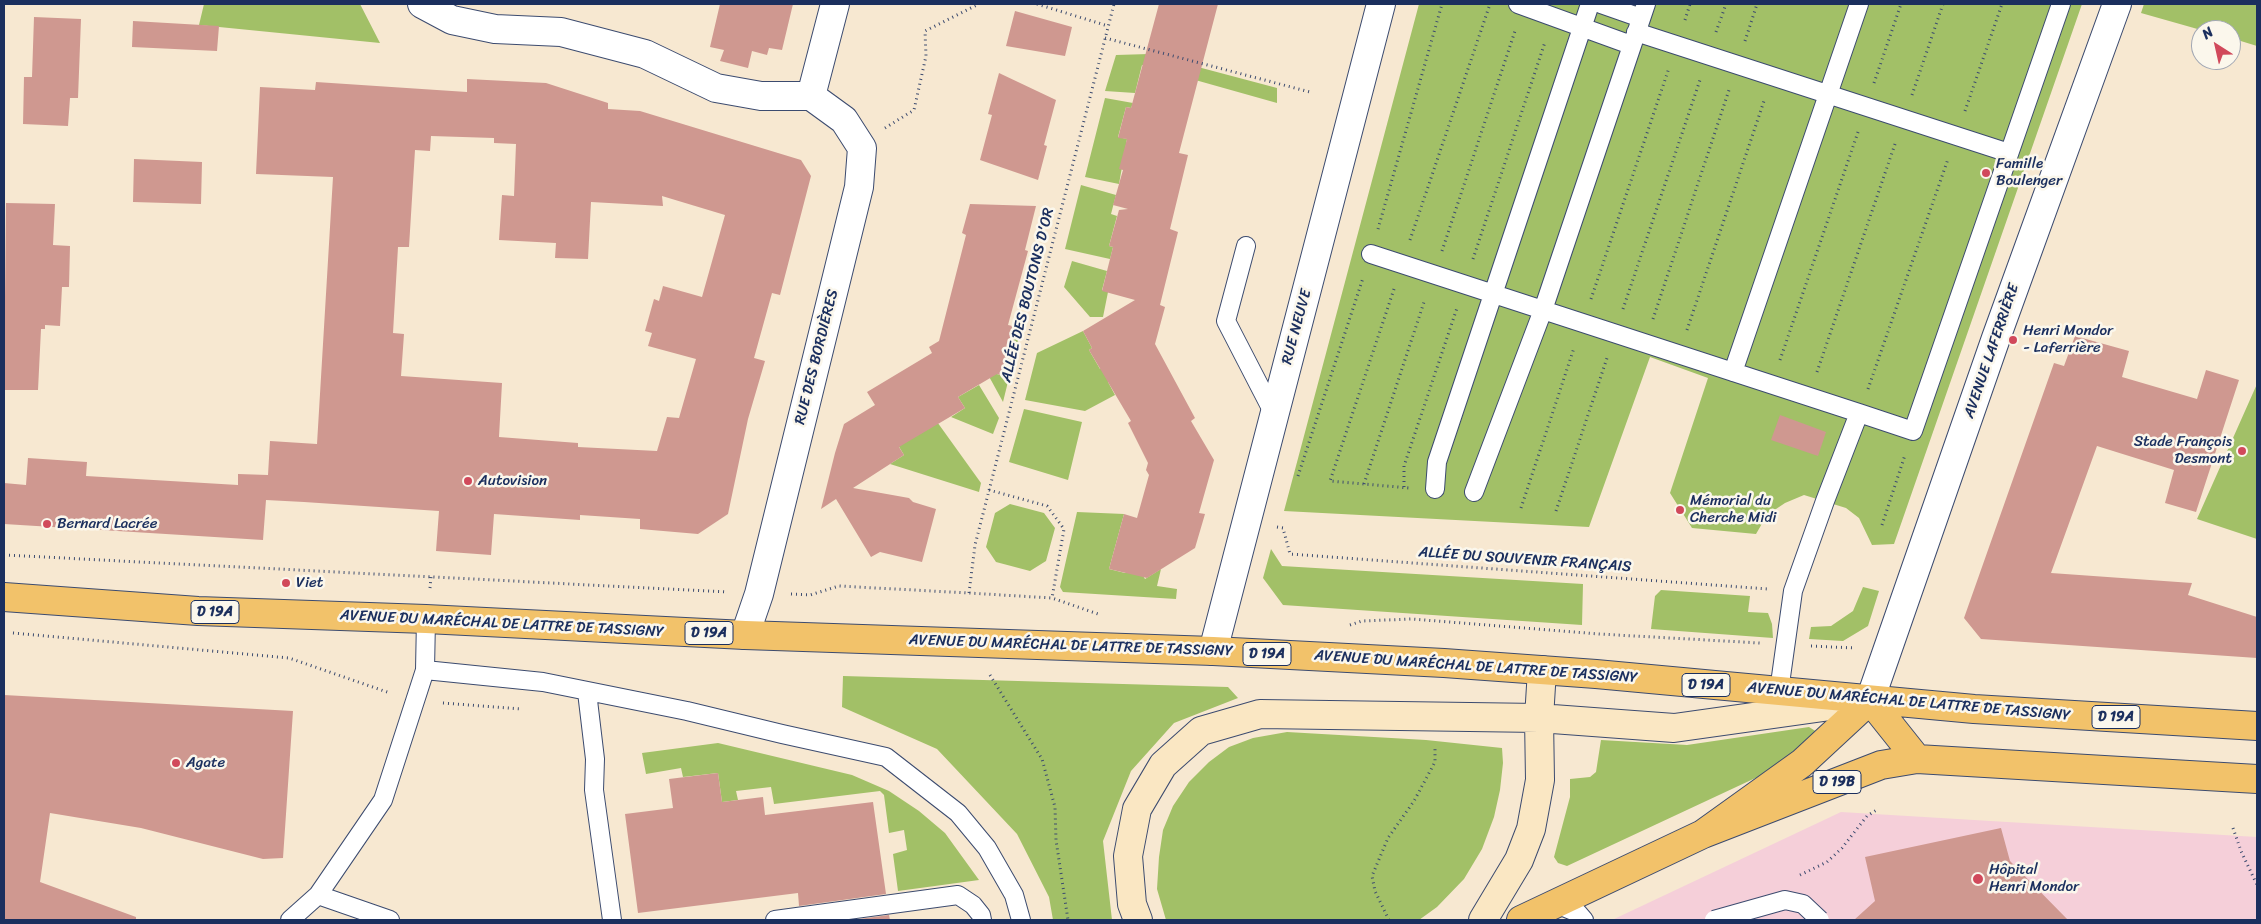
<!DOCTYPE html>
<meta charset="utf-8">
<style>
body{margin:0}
#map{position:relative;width:2261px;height:924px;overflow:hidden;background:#f7e8d1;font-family:Sriracha,sans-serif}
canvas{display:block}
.frame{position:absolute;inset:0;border:5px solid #1b2f5e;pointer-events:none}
.north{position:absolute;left:2191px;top:20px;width:50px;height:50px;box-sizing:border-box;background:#fbf7ec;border:1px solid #a1a7b3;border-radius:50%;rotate:325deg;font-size:14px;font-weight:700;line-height:20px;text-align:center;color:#1b2f5e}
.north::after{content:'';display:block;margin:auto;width:18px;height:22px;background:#d1495b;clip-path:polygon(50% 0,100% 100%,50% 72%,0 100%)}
</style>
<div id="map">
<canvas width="2261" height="924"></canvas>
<div class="frame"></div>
<div class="north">N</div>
</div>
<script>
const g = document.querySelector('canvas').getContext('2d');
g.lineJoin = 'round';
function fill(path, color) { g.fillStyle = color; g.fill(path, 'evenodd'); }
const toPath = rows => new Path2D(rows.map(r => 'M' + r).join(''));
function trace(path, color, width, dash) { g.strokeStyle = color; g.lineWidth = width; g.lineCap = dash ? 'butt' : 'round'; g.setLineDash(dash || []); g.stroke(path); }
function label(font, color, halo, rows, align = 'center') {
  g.font = font + ' Sriracha,sans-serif'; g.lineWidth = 5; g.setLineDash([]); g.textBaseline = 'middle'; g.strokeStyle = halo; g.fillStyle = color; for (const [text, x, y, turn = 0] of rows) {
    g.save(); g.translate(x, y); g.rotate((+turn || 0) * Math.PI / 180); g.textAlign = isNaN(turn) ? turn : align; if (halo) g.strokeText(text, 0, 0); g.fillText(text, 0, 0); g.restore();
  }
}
const built = toPath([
 [1841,812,2257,837,2257,920,1612,920]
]);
const green = toPath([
 [204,4,360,4,380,43,199,25],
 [1419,4,2082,4,1894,544,1872,545,1859,518,1846,508,1804,495,1785,503,1767,515,1756,534,1692,528,1670,493,1708,378,1650,357,1589,527,1284,511],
 [2144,4,2257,4,2257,46,2231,38,2231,30,2201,30,2141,13],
 [1149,54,1277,88,1277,103,1142,65,1135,93,1105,91,1116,55],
 [1105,98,1133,103,1131,108,1126,107,1118,137,1127,139,1119,184,1085,177],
 [1081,185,1116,195,1111,214,1117,216,1109,246,1113,247,1110,259,1065,249],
 [1072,261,1107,271,1102,290,1108,292,1103,317,1090,317,1064,287],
 [1083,331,1092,348,1089,350,1100,369,1111,363,1119,376,1108,382,1115,395,1085,411,1025,400,1037,353],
 [1014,336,1019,337,1003,402,986,371,1004,376,1010,352,1007,351],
 [2257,384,2257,539,2197,519],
 [979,385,999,418,993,434,951,417,965,408,958,397],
 [1024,409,1082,422,1068,480,1009,462],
 [935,419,981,483,979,492,890,464,904,455,898,445],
 [1010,504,1044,513,1055,528,1046,561,1030,571,996,562,986,547,995,513],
 [1077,512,1124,514,1109,569,1125,573,1140,571,1145,579,1161,569,1157,586,1177,589,1176,599,1063,592,1060,587],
 [1271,549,1282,566,1583,584,1582,625,1283,605,1263,578],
 [1863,587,1879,591,1868,626,1843,641,1809,639,1811,627,1831,626,1853,611],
 [1661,590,1750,596,1748,612,1768,613,1772,624,1773,638,1651,629,1655,596],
 [843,676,1228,687,1238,698,1174,723,1131,771,1103,841,1112,920,1053,920,1049,897,1017,834,937,749,842,707],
 [1809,727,1817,732,1815,739,1764,774,1567,866,1558,863,1554,857,1570,797,1570,779,1590,777,1596,772,1601,740,1687,745],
 [1287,732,1426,740,1502,748,1503,763,1500,790,1494,817,1482,849,1464,879,1437,907,1419,920,1166,920,1157,889,1159,857,1163,830,1173,806,1189,782,1209,762,1229,747,1253,738],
 [718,743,852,775,889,791,919,811,945,833,979,880,898,891,893,854,907,850,904,830,889,833,884,795,880,791,774,804,771,787,736,791,738,800,722,802,718,773,683,777,681,768,646,774,642,753]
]);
const building = toPath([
 [720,4,793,4,782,50,769,48,767,55,752,51,748,68,720,61,724,50,710,47],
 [1159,4,1218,4,1179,153,1188,155,1170,229,1178,232,1160,305,1165,307,1155,344,1195,418,1191,421,1214,460,1199,513,1205,514,1195,548,1147,578,1109,569,1124,514,1137,518,1149,475,1146,470,1148,463,1128,423,1131,421,1089,350,1092,348,1083,331,1135,300,1102,291,1113,247,1109,246,1119,210,1128,209,1113,205,1123,170,1119,169,1127,139,1118,138,1126,107,1131,108],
 [1015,11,1072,27,1065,56,1006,46],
 [34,17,81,19,78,98,70,98,68,126,23,124,24,77,32,77],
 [133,21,219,26,217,51,132,47],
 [999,73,1056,100,1044,145,1047,146,1038,180,980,160,992,115,988,114],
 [467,79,546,83,608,103,608,109,640,111,801,160,811,176,780,295,772,293,754,358,765,361,748,419,728,514,698,534,640,529,640,519,580,515,580,520,494,514,491,555,436,551,439,511,304,502,266,500,263,540,4,524,4,483,26,485,28,458,87,462,86,476,238,485,238,474,268,475,270,441,317,444,333,177,256,174,260,87,315,90,316,82,467,92],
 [431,136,494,138,494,143,516,144,514,196,502,195,499,240,556,243,555,258,588,259,591,202,663,206,662,196,725,215,702,297,663,286,659,301,654,299,645,331,652,333,648,346,696,359,679,418,667,417,657,451,578,447,578,443,499,437,502,383,401,376,404,334,393,333,398,247,409,247,415,150,430,151],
 [134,159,202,162,201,204,133,202],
 [6,203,55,204,53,245,70,246,69,287,62,287,60,326,45,325,45,329,41,329,38,390,4,390],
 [970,204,1036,206,1025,250,1028,251,1008,325,1017,327,1010,352,1004,376,997,374,958,397,965,408,899,447,904,455,853,488,909,498,913,502,936,509,922,562,880,552,871,557,836,499,821,509,835,453,844,424,875,405,867,392,932,353,929,347,939,341,966,235,962,233],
 [2075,336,2129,351,2122,377,2197,399,2206,370,2239,380,2196,512,2165,503,2174,470,2097,446,2051,573,2192,583,2188,595,2257,617,2257,658,1981,639,1964,618,2054,363,2064,366],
 [1780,415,1826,432,1818,456,1771,440],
 [4,695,293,711,283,858,263,859,141,828,50,813,40,882,136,917,136,920,4,920],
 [718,773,722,802,763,797,765,815,873,802,886,894,799,906,798,893,638,913,625,814,673,808,669,779],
 [2001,828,2010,861,2068,920,1854,920,1875,901,1865,857],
 [889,915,890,920,852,920]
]);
const path = toPath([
 [1037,4,1108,26],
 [1685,20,1690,4],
 [1716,32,1726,4],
 [1105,38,1310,92],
 [1745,41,1757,4],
 [1874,83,1901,4],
 [1912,95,1943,4],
 [1965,111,2002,4],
 [885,128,914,110,926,56,925,31,979,4],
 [1378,229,1442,4],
 [1410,240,1490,4],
 [1442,251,1515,31],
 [1473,259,1545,42],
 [1394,289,1330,481,1409,488],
 [1591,299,1669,68],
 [1623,309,1700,80],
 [1653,319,1729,90],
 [1687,330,1764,101],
 [1780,360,1858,132],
 [1817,372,1895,144],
 [1868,389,1948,159],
 [1298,476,1363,278],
 [1364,484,1425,299],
 [1404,487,1404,466,1457,308],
 [989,490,1047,506,1064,529,1052,598],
 [1521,508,1574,348],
 [1556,511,1607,358],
 [1882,525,1905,455],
 [1277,527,1283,528,1290,554,1768,589],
 [4,555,727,592],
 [430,588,431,577],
 [969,593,975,545,1114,4],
 [791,594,810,595,839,586,969,593,1052,598,1098,614],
 [1350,625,1362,621,1412,619,1599,634,1760,643],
 [13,633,289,658,390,693],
 [1811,646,1855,648],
 [990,675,1042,759,1055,807,1056,840,1068,920],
 [443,703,521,709],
 [2233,828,2241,851,2257,885],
 [1800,875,1827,862,1842,848,1867,816,1878,809],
 [1389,920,1375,891,1372,876,1388,838,1414,801,1435,762,1435,746]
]);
const service = toPath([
 [1518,4,1631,45],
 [1601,4,1641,18],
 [1636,32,2009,153],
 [1246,246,1226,321,1274,414],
 [1371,254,1859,413,1825,501,1793,591,1779,691],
 [1733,372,1859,4],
 [1859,413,1913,431,2061,4],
 [1435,489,1437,462,1590,4],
 [1474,492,1543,310,1646,4],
 [425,670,543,682,687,711,782,734,886,757,958,813,987,848,1014,895,1021,920],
 [587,692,595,759,594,790,612,920],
 [318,895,390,920],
 [1556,904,1578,913,1584,920],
 [290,920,318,895,383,800,425,670,426,619],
 [775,920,958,895,973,905,981,915,982,920]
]);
const minor = toPath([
 [422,4,452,20,495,29,561,32,645,54,716,88,761,96,811,96,844,120,862,148,859,187,759,594,745,635],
 [811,96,835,4],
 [1213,651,1381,4],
 [1870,700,1996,338,2117,4]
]);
const secondary = toPath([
 [1138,920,1132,904,1128,856,1137,809,1163,765,1201,731,1260,714,1539,718,1674,728,1852,703],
 [1483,920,1519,860,1531,829,1540,780,1539,718,1542,670]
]);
const primary = toPath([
 [4,597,198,611,426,619,745,635,1213,651,1444,663,1596,674,1974,709,2257,726],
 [1870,700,1917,759],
 [1703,834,1881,765,1917,759,2257,779],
 [1521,920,1703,834,1802,763,1870,700]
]);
const serviceBridge = toPath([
 [1714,920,1785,900,1803,904,1820,920]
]);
const markers = [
 [1986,173,5,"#d1495b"],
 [2013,340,5,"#d1495b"],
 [2242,451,5,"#d1495b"],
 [468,481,5,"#d1495b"],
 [1680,510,5,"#d1495b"],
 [47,524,5,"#d1495b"],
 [286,583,5,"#d1495b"],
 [176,763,5,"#d1495b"],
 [1978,879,6,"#d1495b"]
];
const shields = [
 [215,612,48],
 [709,633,48],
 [1267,654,48],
 [1706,685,48],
 [2116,717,48],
 [1837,782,48]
];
const shieldNames = [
 ["D 19A",215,612],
 ["D 19A",709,633],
 ["D 19A",1267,654],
 ["D 19A",1706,685],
 ["D 19A",2116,717],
 ["D 19B",1837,782]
];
const poiNames = [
 ["Famille",1996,164],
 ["Boulenger",1996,181],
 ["Henri Mondor",2023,331],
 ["- Laferrière",2023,348],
 ["Stade François",2232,442,"right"],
 ["Desmont",2232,459,"right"],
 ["Autovision",478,481],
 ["Mémorial du",1690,501],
 ["Cherche Midi",1690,518],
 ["Bernard Lacrée",57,524],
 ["Viet",296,583],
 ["Agate",186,763],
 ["Hôpital",1989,870],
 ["Henri Mondor",1989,887]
];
const streetNames = [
 ["ALLÉE DES BOUTONS D'OR",1028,295,-76],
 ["RUE NEUVE",1297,327,-75],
 ["AVENUE LAFERRIÈRE",1992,351,-71],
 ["RUE DES BORDIÈRES",817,357,-76],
 ["ALLÉE DU SOUVENIR FRANÇAIS",1525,560,4],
 ["AVENUE DU MARÉCHAL DE LATTRE DE TASSIGNY",502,624,3],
 ["AVENUE DU MARÉCHAL DE LATTRE DE TASSIGNY",1071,646,2],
 ["AVENUE DU MARÉCHAL DE LATTRE DE TASSIGNY",1476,667,4],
 ["AVENUE DU MARÉCHAL DE LATTRE DE TASSIGNY",1909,702,5]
];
fill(built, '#f5cfd9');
fill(green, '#a2c067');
fill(building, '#cf9890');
trace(service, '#3c4b6f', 20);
trace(minor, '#3c4b6f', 30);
trace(secondary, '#3c4b6f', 30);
trace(primary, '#3c4b6f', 30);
trace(path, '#3c4b6f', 3, [1, 4]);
trace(service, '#fff', 18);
trace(minor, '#fff', 28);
trace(secondary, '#fae7c3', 28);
trace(primary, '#f2c26a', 28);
trace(serviceBridge, '#3c4b6f', 20, []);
trace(serviceBridge, '#fff', 18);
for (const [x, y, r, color] of markers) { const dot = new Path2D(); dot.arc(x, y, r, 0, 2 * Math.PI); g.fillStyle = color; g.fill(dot); trace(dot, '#fbf7ec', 2); }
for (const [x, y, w] of shields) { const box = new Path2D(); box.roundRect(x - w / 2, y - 11.5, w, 23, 4); g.fillStyle = '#fbf7ec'; g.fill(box); trace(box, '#1b2f5e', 1); }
label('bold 14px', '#1b2f5e', null, shieldNames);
label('15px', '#1b2f5e', '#fbf7ec', poiNames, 'left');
label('15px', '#1b2f5e', '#fbf7ec', streetNames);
</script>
